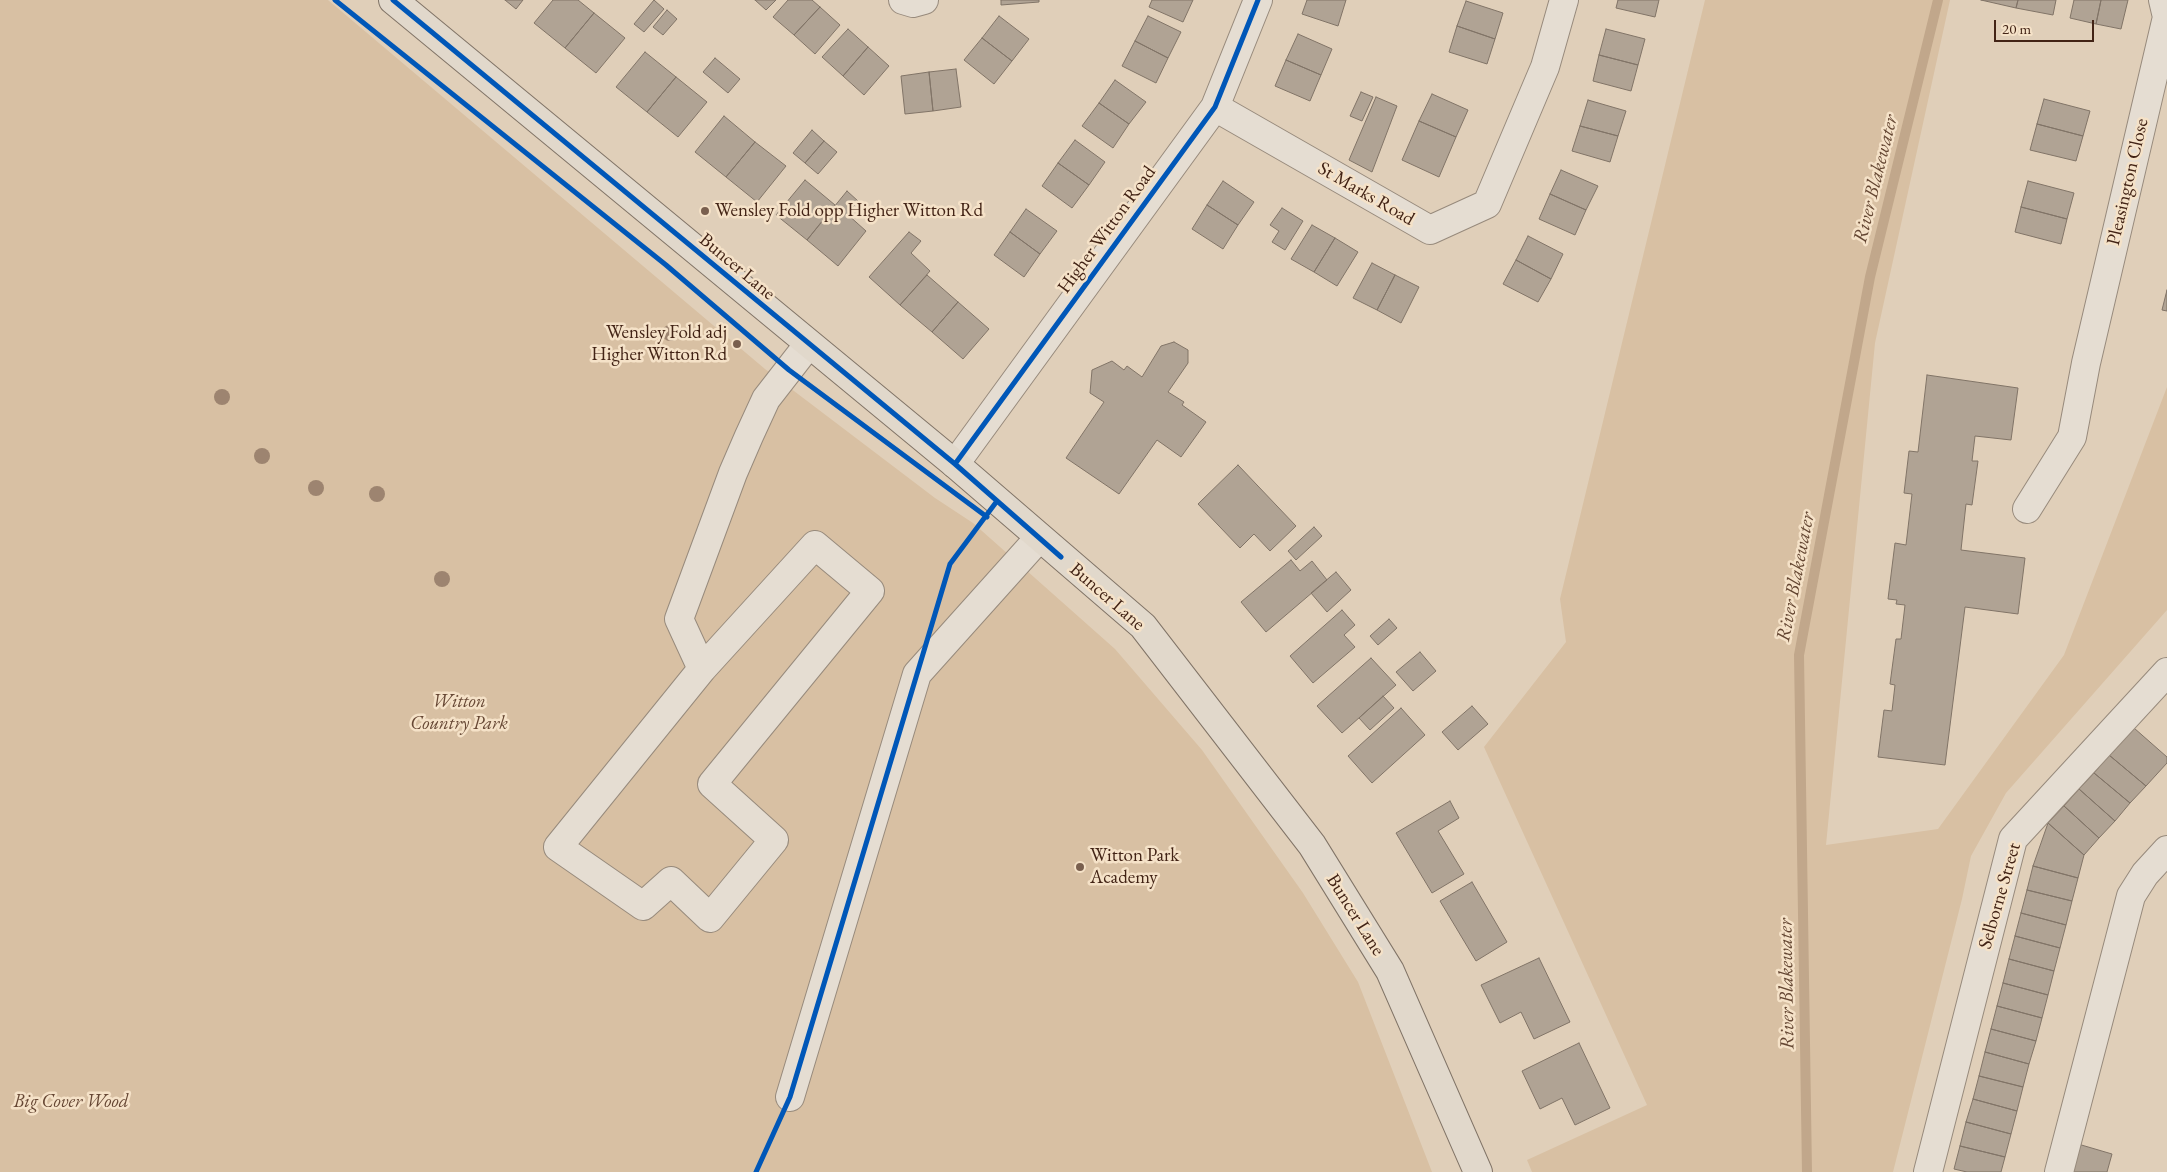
<!DOCTYPE html>
<style>
body{margin:0}
#map{position:relative;width:2167px;height:1172px;overflow:hidden;background:#e0cfb9;font-family:"EB Garamond",serif}
canvas{display:block}
.scale{position:absolute;left:1994px;top:20px;width:100px;height:22px;box-sizing:border-box;border:2px solid #422315;border-top:0;padding-left:6px;font-size:15px;line-height:18px;white-space:nowrap;color:#422315;-webkit-text-stroke:4px #f5e2c8;paint-order:stroke}
</style>
<div id="map">
<canvas width="2167" height="1172"></canvas>
<div class="scale">20 m</div>
</div>
<script>
const g = document.querySelector('canvas').getContext('2d');
g.lineJoin = 'round';
function fill(path, color) { g.fillStyle = color; g.fill(path, 'evenodd'); }
const toPath = rows => new Path2D(rows.map(r => 'M' + r).join(''));
function trace(path, color, width, dash) { g.strokeStyle = color; g.lineWidth = width; g.lineCap = dash ? 'butt' : 'round'; g.setLineDash(dash || []); g.stroke(path); }
function label(font, color, halo, rows, align = 'center') {
  g.font = font + ' "EB Garamond",serif'; g.lineWidth = 5; g.setLineDash([]); g.textBaseline = 'middle'; g.strokeStyle = halo; g.fillStyle = color; for (const [text, x, y, turn = 0] of rows) {
    g.save(); g.translate(x, y); g.rotate((+turn || 0) * Math.PI / 180); g.textAlign = isNaN(turn) ? turn : align; if (halo) g.strokeText(text, 0, 0); g.fillText(text, 0, 0); g.restore();
  }
}
const green = toPath([
 [0,0,328,0,765,369,935,498,973,523,1115,649,1202,750,1303,893,1358,982,1432,1172,0,1172],
 [1705,0,1950,0,1875,343,1826,845,1938,829,2064,655,2167,387,2167,610,2006,793,1971,856,1962,899,1893,1172,1532,1172,1527,1160,1647,1105,1484,747,1566,642,1560,599]
]);
const stream = toPath([
 [1807,1172,1799,655,1870,277,1938,0]
]);
const building = toPath([
 [505,0,523,0,516,9,505,0],
 [553,0,578,0,594,13,565,48,534,23,553,0],
 [654,0,664,9,644,32,634,24,654,0],
 [755,0,776,0,766,10,755,0],
 [788,0,812,0,820,7,794,35,773,17,788,0],
 [1001,0,1039,0,1039,2,1001,5,1001,0],
 [1152,0,1193,0,1183,22,1149,7,1152,0],
 [1307,0,1346,0,1338,26,1302,14,1307,0],
 [1618,0,1659,0,1655,17,1616,8,1618,0],
 [1981,0,2018,0,2016,8,1981,0],
 [2018,0,2056,0,2053,15,2016,8,2018,0],
 [2074,0,2101,0,2096,24,2070,18,2074,0],
 [2101,0,2128,0,2121,29,2096,24,2101,0],
 [1466,1,1503,13,1495,39,1457,26,1466,1],
 [820,7,840,25,815,54,794,35,820,7],
 [667,10,677,19,663,35,653,27,667,10],
 [594,13,625,38,596,73,565,48,594,13],
 [999,16,1029,39,1012,61,982,38,999,16],
 [1148,16,1181,32,1168,58,1135,41,1148,16],
 [1457,26,1495,39,1487,64,1449,52,1457,26],
 [848,29,868,47,843,76,822,57,848,29],
 [1606,29,1645,39,1638,65,1599,55,1606,29],
 [1298,34,1332,49,1321,75,1286,60,1298,34],
 [982,38,1012,61,994,84,964,60,982,38],
 [1135,41,1168,58,1156,83,1122,66,1135,41],
 [868,47,889,66,864,95,843,76,868,47],
 [645,52,676,77,647,112,616,87,645,52],
 [1599,55,1638,65,1631,91,1593,81,1599,55],
 [715,58,740,79,728,93,703,72,715,58],
 [1286,60,1321,75,1310,101,1275,86,1286,60],
 [956,69,961,107,933,111,929,72,956,69],
 [929,72,933,111,905,114,901,76,929,72],
 [676,77,707,102,678,137,647,112,676,77],
 [1115,80,1146,102,1129,124,1099,103,1115,80],
 [1361,92,1373,97,1362,121,1350,116,1361,92],
 [1432,94,1468,110,1456,137,1419,121,1432,94],
 [1376,97,1397,106,1372,172,1349,160,1376,97],
 [2044,99,2090,111,2083,136,2037,124,2044,99],
 [1588,100,1626,111,1618,136,1580,126,1588,100],
 [1099,103,1129,124,1113,148,1082,126,1099,103],
 [724,116,755,142,726,177,695,152,724,116],
 [1419,121,1456,137,1439,177,1402,160,1419,121],
 [2037,124,2083,136,2076,161,2030,150,2037,124],
 [1580,126,1618,136,1610,162,1572,151,1580,126],
 [812,130,824,141,805,163,793,153,812,130],
 [1075,140,1105,162,1089,185,1058,163,1075,140],
 [824,141,837,152,818,174,805,163,824,141],
 [755,142,786,166,757,202,726,177,755,142],
 [1058,163,1089,185,1072,208,1042,186,1058,163],
 [1561,170,1598,186,1586,210,1550,194,1561,170],
 [805,180,835,205,807,240,776,215,805,180],
 [1223,181,1254,202,1238,225,1207,205,1223,181],
 [2028,181,2074,193,2067,219,2021,207,2028,181],
 [847,191,858,201,847,214,866,231,838,266,807,240,847,191],
 [1550,194,1586,210,1575,235,1539,219,1550,194],
 [1207,205,1238,225,1223,249,1192,229,1207,205],
 [2021,207,2067,219,2061,244,2015,232,2021,207],
 [1282,208,1303,221,1285,250,1272,242,1279,231,1270,225,1282,208],
 [1026,209,1057,231,1040,254,1010,232,1026,209],
 [1312,225,1335,238,1314,272,1291,259,1312,225],
 [909,232,921,241,911,253,930,271,900,305,869,277,909,232],
 [1010,232,1040,254,1024,277,994,255,1010,232],
 [1528,236,1563,254,1551,279,1516,260,1528,236],
 [1335,238,1358,252,1337,286,1314,272,1335,238],
 [1516,260,1551,279,1538,302,1503,284,1516,260],
 [1372,263,1395,275,1377,310,1353,298,1372,263],
 [927,275,958,302,932,332,900,305,927,275],
 [1395,275,1419,287,1401,323,1377,310,1395,275],
 [2167,290,2167,311,2162,310,2167,290],
 [958,302,989,329,963,359,932,332,958,302],
 [1174,342,1188,350,1188,363,1168,392,1184,402,1182,405,1206,422,1181,457,1157,440,1119,494,1066,458,1104,402,1090,393,1092,370,1112,361,1124,370,1127,366,1142,377,1161,346,1174,342],
 [1927,375,2018,388,2011,440,1975,436,1972,461,1978,461,1972,505,1966,504,1961,550,2025,558,2018,614,1965,607,1945,765,1878,757,1884,710,1892,711,1895,685,1890,684,1896,639,1901,639,1905,605,1896,604,1897,600,1888,599,1895,543,1906,545,1912,494,1904,493,1909,451,1918,452,1927,375],
 [1238,465,1296,526,1270,551,1254,534,1240,548,1198,504,1238,465],
 [1314,527,1322,536,1296,560,1288,551,1314,527],
 [1291,560,1300,571,1312,561,1327,580,1266,632,1241,602,1291,560],
 [1336,572,1351,590,1327,612,1311,593,1336,572],
 [1342,610,1355,625,1344,635,1355,647,1313,683,1290,656,1342,610],
 [1389,619,1397,628,1378,645,1370,636,1389,619],
 [1420,652,1436,671,1413,691,1396,672,1420,652],
 [1371,658,1396,685,1342,733,1317,706,1371,658],
 [1383,696,1394,708,1370,730,1359,718,1383,696],
 [1472,706,1488,724,1458,750,1442,732,1472,706],
 [1401,708,1425,735,1372,783,1348,756,1401,708],
 [2134,728,2167,757,2167,763,2146,786,2109,755,2134,728],
 [2109,755,2146,786,2130,803,2094,773,2109,755],
 [2094,773,2130,803,2115,821,2079,789,2094,773],
 [2079,789,2115,821,2099,838,2064,806,2079,789],
 [1450,801,1459,818,1438,831,1464,874,1432,893,1396,833,1450,801],
 [2064,806,2099,838,2084,855,2048,823,2064,806],
 [2048,823,2084,855,2078,878,2033,866,2048,823],
 [2033,866,2078,878,2072,901,2027,890,2033,866],
 [1472,882,1507,942,1476,961,1440,901,1472,882],
 [2027,890,2072,901,2066,925,2021,913,2027,890],
 [2021,913,2066,925,2060,948,2015,936,2021,913],
 [2015,936,2060,948,2054,971,2009,959,2015,936],
 [1539,958,1570,1022,1534,1039,1521,1012,1500,1023,1481,985,1539,958],
 [2009,959,2054,971,2048,995,2003,983,2009,959],
 [2003,983,2048,995,2042,1018,1997,1006,2003,983],
 [1997,1006,2042,1018,2036,1041,1991,1029,1997,1006],
 [1991,1029,2036,1041,2029,1064,1985,1052,1991,1029],
 [1579,1043,1610,1108,1575,1125,1562,1098,1540,1109,1522,1071,1579,1043],
 [1985,1052,2029,1064,2023,1087,1979,1076,1985,1052],
 [1979,1076,2023,1087,2017,1111,1973,1099,1979,1076],
 [1973,1099,2017,1111,2011,1134,1966,1122,1973,1099],
 [1966,1122,2011,1134,2005,1157,1960,1146,1966,1122],
 [2078,1144,2112,1154,2107,1172,2071,1172,2078,1144],
 [1960,1146,2005,1157,2001,1172,1967,1172,1954,1169,1960,1146]
]);
const minor = toPath([
 [903,0,913,3,924,0],
 [1215,107,1430,230,1487,204,1545,67,1564,0],
 [955,464,1215,107,1258,0],
 [2027,509,2072,437,2086,363,2167,17,2163,0],
 [702,669,815,545,870,591,712,784,774,840,710,918,671,881,643,906,558,847,702,669,679,619,733,473,749,436,766,399,808,345],
 [790,1097,917,674,1039,538],
 [1928,1172,2013,839,2167,672],
 [2059,1172,2131,896,2145,874,2167,850]
]);
const major = toPath([
 [393,0,955,464,1143,626,1312,845,1390,971,1478,1172]
]);
const cycleway = toPath([
 [335,0,666,265,789,370,987,517],
 [393,0,955,464,1061,557],
 [955,464,1215,107,1258,0],
 [756,1172,790,1097,950,564,997,501]
]);
const trees = [
 [670,333],
 [222,397],
 [262,456],
 [316,488],
 [377,494],
 [442,579]
];
const markers = [
 [705,211,5,"#795f4e"],
 [737,344,5,"#795f4e"],
 [1080,867,5,"#795f4e"]
];
const streetNames = [
 ["Pleasington Close",2128,182,-77],
 ["St Marks Road",1366,194,30],
 ["Higher Witton Road",1107,230,-54],
 ["Buncer Lane",737,267,40],
 ["Buncer Lane",1107,597,41],
 ["Selborne Street",2000,896,-74],
 ["Buncer Lane",1355,915,58]
];
const poiNames = [
 ["Wensley Fold opp Higher Witton Rd",715,211],
 ["Wensley Fold adj",727,333,"right"],
 ["Higher Witton Rd",727,355,"right"],
 ["Witton Park",1090,856],
 ["Academy",1090,878]
];
const parkNames = [
 ["Witton",459,702],
 ["Country Park",459,724],
 ["Big Cover Wood",71,1102]
];
const waterNames = [
 ["River Blakewater",1876,179,-76],
 ["River Blakewater",1796,577,-79],
 ["River Blakewater",1787,984,-91]
];
fill(green, '#d8c0a3');
trace(stream, '#c1a78b', 10);
fill(building, '#b0a394');
trace(building, '#817467', 1);
trace(minor, '#978a7c', 30);
trace(major, '#817467', 30);
trace(minor, '#e5ddd2', 28);
trace(major, '#e1d8cb', 28);
trace(cycleway, '#0057b8', 5);
g.fillStyle = '#9d8470';
for (const [x, y] of trees) { g.beginPath(); g.arc(x, y, 8, 0, 2 * Math.PI); g.fill(); }
for (const [x, y, r, color] of markers) { const dot = new Path2D(); dot.arc(x, y, r, 0, 2 * Math.PI); g.fillStyle = color; g.fill(dot); trace(dot, '#f5e2c8', 2); }
label('19px', '#422315', '#f5e2c8', streetNames);
label('19px', '#422315', '#f5e2c8', poiNames, 'left');
label('italic 19px', '#664734', '#f5e2c8', parkNames);
label('italic 20px', '#644632', '#f5e2c8', waterNames);
</script>
